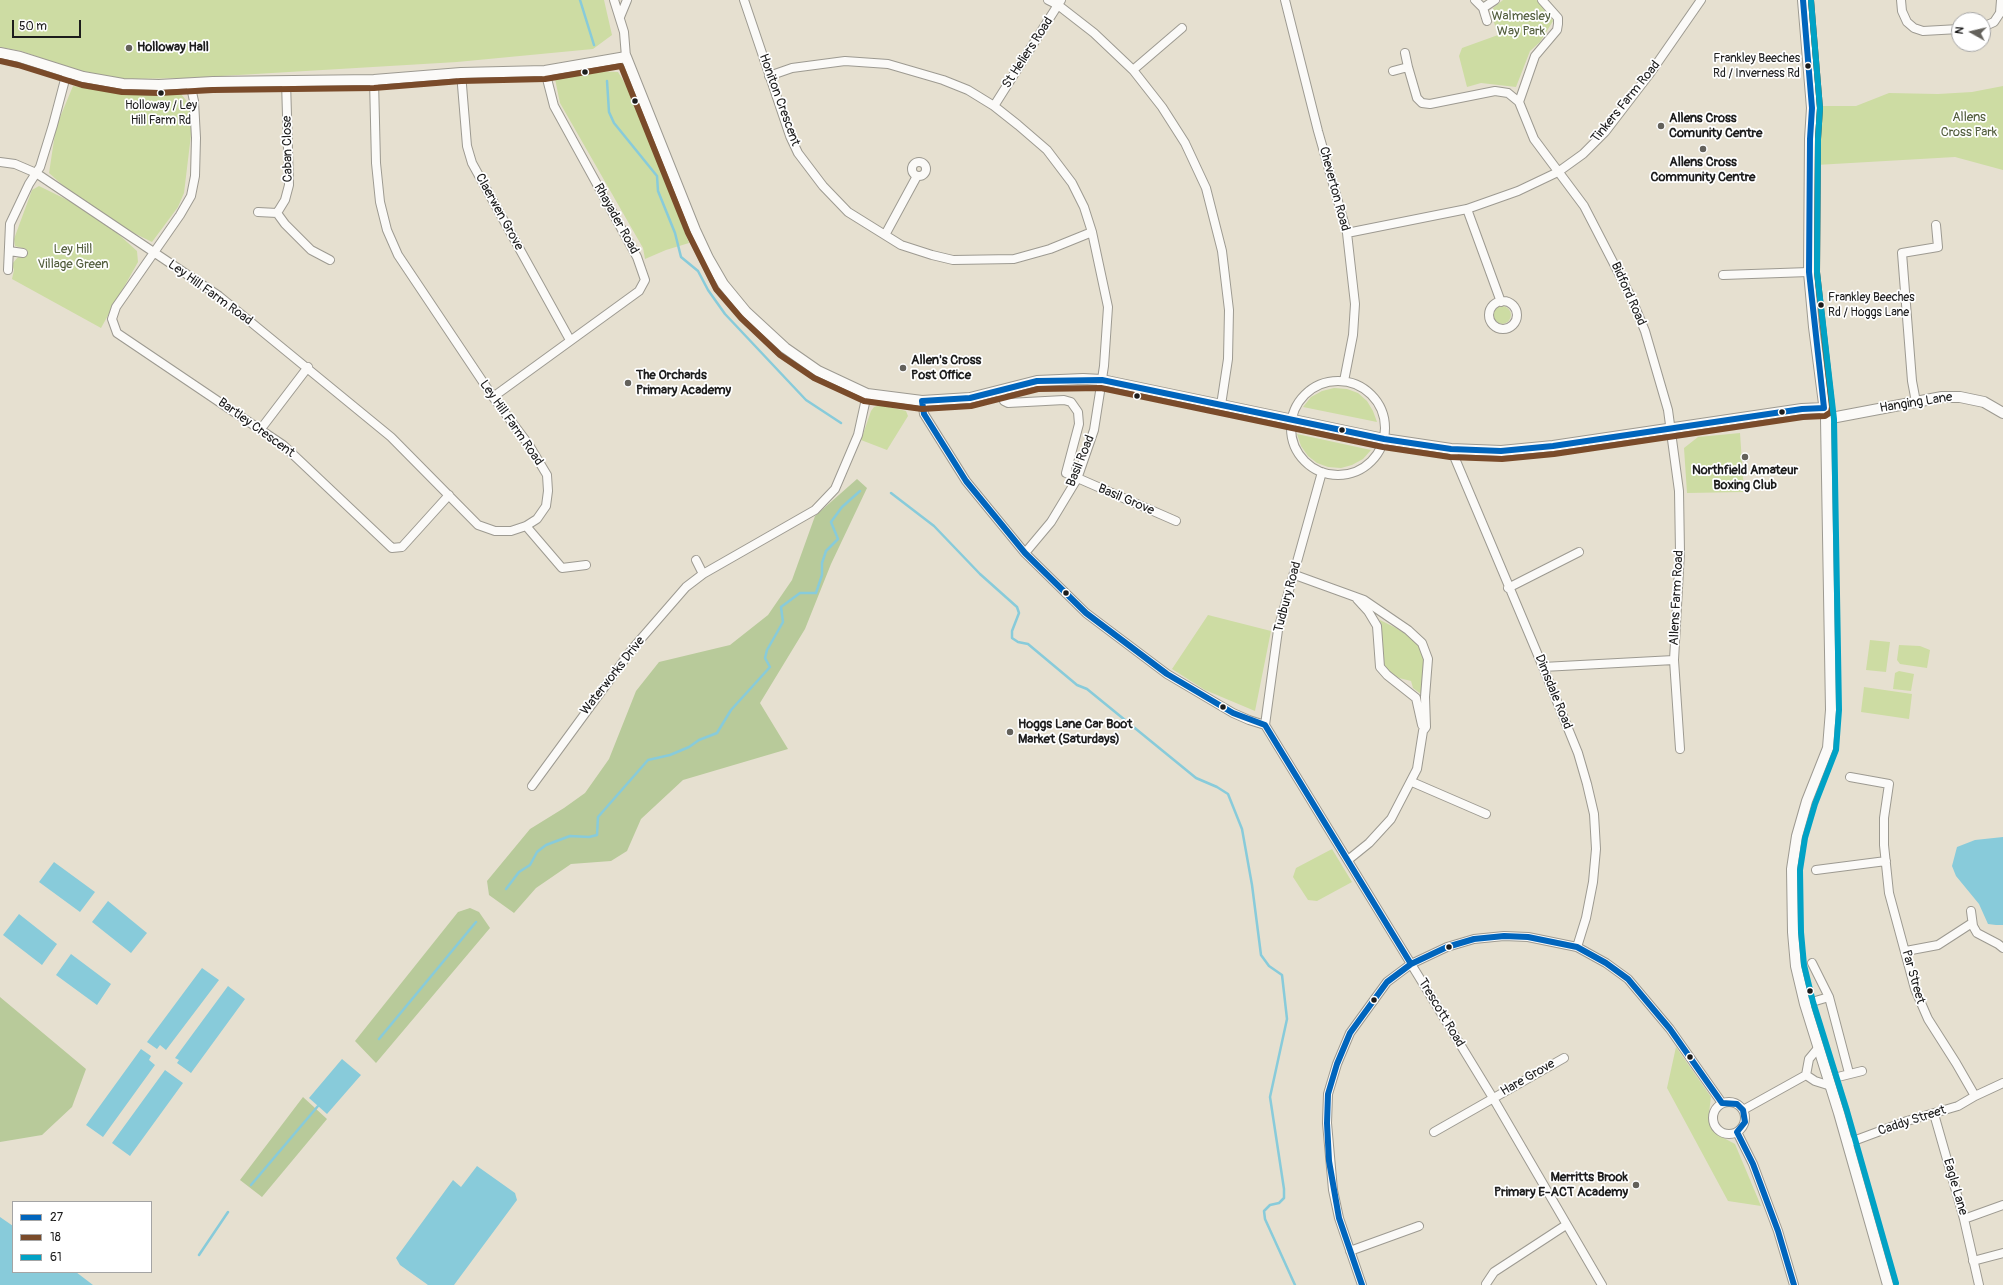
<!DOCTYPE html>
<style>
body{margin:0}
#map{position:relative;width:2003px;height:1285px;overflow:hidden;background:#e6e0d0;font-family:Pangolin,sans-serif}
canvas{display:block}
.legend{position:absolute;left:12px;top:1201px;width:140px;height:72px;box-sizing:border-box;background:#fff;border:1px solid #a4a4a4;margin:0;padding:5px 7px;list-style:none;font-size:12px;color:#1c1c1c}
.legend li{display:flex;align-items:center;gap:8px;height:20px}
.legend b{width:20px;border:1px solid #a4a4a4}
.north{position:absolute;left:1951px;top:12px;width:40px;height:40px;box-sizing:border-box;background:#fff;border:1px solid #a4a4a4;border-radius:50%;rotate:278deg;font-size:11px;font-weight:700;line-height:16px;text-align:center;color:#1c1c1c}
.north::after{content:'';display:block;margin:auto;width:14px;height:18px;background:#63615b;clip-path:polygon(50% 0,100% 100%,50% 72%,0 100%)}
.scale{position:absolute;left:12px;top:20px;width:69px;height:18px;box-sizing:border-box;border:2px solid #1c1c1c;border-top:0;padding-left:5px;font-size:12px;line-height:14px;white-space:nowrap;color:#1c1c1c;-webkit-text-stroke:3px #fff;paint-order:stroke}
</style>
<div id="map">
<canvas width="2003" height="1285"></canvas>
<ul class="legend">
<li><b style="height:5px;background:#0065bd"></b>27</li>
<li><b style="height:5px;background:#7a4b2a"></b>18</li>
<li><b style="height:5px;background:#01a2c5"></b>61</li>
</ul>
<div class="north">N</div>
<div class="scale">50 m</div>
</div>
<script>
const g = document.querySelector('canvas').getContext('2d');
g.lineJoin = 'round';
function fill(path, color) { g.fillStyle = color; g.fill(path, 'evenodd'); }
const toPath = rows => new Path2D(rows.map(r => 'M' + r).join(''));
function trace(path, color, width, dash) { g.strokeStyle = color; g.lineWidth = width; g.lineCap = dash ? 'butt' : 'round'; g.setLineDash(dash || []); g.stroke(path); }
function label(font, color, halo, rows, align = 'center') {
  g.font = font + ' Pangolin,sans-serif'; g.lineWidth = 3.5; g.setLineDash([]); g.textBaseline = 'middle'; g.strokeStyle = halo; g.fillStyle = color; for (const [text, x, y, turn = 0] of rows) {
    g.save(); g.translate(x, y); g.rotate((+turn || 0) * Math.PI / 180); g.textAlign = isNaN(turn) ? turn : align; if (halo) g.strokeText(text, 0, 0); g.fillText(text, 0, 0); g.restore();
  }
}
const green = toPath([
 [0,0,604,0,612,35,593,49,457,62,188,78,123,79,80,71,21,51,0,47],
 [1503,0,1539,0,1544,4,1553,21,1540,42,1530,51,1516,87,1481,83,1467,87,1459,56,1462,48,1498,35,1492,16,1493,8],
 [592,71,618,72,629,90,689,243,666,250,645,259,643,248,560,103,555,79],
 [128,84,157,92,172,90,181,94,194,110,184,193,178,207,152,242,97,215,137,251,138,262,101,328,12,279,14,270,12,264,18,257,25,257,26,249,15,246,14,239,32,190,39,186,94,213,49,173,56,127,73,86,121,93],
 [2003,86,2003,170,1955,157,1816,165,1818,106,1856,106,1889,93,1938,94,1972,92],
 '1493 315a9 9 0 1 1 18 0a9 9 0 1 1-18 0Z',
 [1334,388,1347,389,1358,393,1367,401,1373,411,1377,422,1303,407,1311,397,1322,391],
 [880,405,906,411,908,416,887,450,861,440,871,411,874,407],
 [1740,433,1744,492,1687,493,1684,448,1698,437],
 [1297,434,1371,450,1363,459,1352,465,1341,468,1328,467,1317,463,1308,456,1301,446],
 [1208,615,1271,631,1255,711,1205,690,1172,669],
 [1380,620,1396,628,1420,643,1426,661,1421,694,1413,688,1411,681,1399,678,1387,670,1382,661],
 [1870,640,1890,642,1886,672,1866,670],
 [1899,645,1920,646,1930,650,1927,668,1900,664,1897,660],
 [1899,671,1914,674,1911,691,1893,689,1895,673],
 [1864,687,1912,694,1909,719,1861,712],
 [1332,849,1352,882,1317,901,1308,900,1293,877,1296,868],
 [1676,1047,1711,1097,1709,1113,1712,1129,1720,1136,1735,1144,1761,1206,1728,1201,1667,1088]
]);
const forest = toPath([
 [857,479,867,488,831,564,805,629,760,703,788,749,683,780,641,819,627,851,611,861,571,864,536,888,514,913,489,895,487,881,530,829,564,808,585,793,609,759,636,691,659,662,730,645,768,615,792,580,815,516],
 [470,908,479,912,490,928,376,1063,355,1041,458,912],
 [0,997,86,1069,72,1107,42,1135,0,1142],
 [303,1097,327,1119,262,1197,240,1180]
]);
const water = toPath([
 [2003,837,2003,925,1996,925,1988,924,1979,904,1956,876,1952,866,1957,847,1975,840],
 [54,862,95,892,80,912,39,882],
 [108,901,147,933,131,953,92,922],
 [19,914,57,944,42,965,3,935],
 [71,954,111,984,97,1005,56,975],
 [202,968,219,980,166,1050,160,1045,157,1049,147,1042],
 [228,986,245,999,191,1073,177,1063,179,1060,175,1058],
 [141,1049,151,1056,149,1060,155,1065,103,1137,86,1125],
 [342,1059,361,1075,327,1114,309,1098],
 [165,1070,183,1083,130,1156,112,1143],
 [477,1166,515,1193,517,1200,454,1285,428,1285,400,1265,396,1258,453,1180,461,1187],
 [0,1217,13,1226,13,1272,76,1272,93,1285,0,1285]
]);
const stream = toPath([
 [580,0,594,45],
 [607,81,609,112,614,123,657,176,658,191,675,233,681,257,698,271,708,290,725,314,773,365,806,400,841,423],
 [891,493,934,526,980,574,1017,607,1019,613,1012,631,1012,638,1018,642,1028,644,1077,685,1087,689,1196,778,1217,787,1228,794,1242,829,1252,885,1261,955,1269,966,1282,975,1287,1019,1270,1097,1284,1189,1284,1198,1279,1203,1270,1205,1264,1211,1265,1219,1295,1285],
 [506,889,519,872,530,865,537,852,546,845,570,836,589,837,597,835,598,817,648,760,670,755,689,747,699,740,717,733,731,710,770,667,765,658,767,650,783,622,781,607,800,593,816,593,822,575,822,563,826,551,838,539,831,522,842,507,860,491],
 [379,1039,476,922],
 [251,1185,318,1106],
 [199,1255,228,1212]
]);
const minor = toPath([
 [614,0,624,32,626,57],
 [744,0,790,136,798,153,823,186,848,212,901,245,932,255,953,260,1014,259,1050,249,1092,232],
 [1048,0,1058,5,1094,33,1133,70,1162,107,1185,143,1206,188,1222,251,1229,310,1228,359,1221,405],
 [1285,0,1318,131,1347,233,1355,304,1353,335,1344,381],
 [1475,0,1483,8],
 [1901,0,1902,11,1907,22,1914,28,1923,31,1959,29],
 [620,17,627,0],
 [1487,21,1483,8,1495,0],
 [1983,27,1994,22,2000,13,2001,0],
 [1405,53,1408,67],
 [1133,70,1182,28],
 [1393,71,1408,67,1417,98,1422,103,1430,104,1495,91,1508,93,1519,102,1534,139,1584,206,1630,295,1645,331,1668,410,1679,491,1680,552,1674,660,1543,667],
 [461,73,467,146,472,163,570,340],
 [769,76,792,68,845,61,888,64,943,80,968,90,994,106,1018,125,1047,150,1072,183,1084,207,1092,232,1108,307,1104,366,1094,430,1077,479,1051,522,1025,553],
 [286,81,289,185,285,200,277,213,285,224,311,250,330,260],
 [190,83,194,101,196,138,195,176,191,196,180,215,116,307,112,319,117,333,283,445,392,548,402,547,449,495],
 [1519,102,1535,56,1557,30,1558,24,1558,18,1542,0],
 [994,106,1061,0],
 [0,162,15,164,36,173,219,296,391,437,478,525,495,531,511,531,526,526,537,519,546,506,548,491,547,475,529,445,493,397,398,255,387,230,380,202,376,163,374,80],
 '912 169a7 7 0 1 1 14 0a7 7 0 1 1-14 0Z',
 [1467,209,1501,302],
 [258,212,277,213],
 [1347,233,1467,209,1518,191,1558,172,1583,154,1605,132,1651,72,1701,0],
 [885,235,917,176],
 [9,251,23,253],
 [8,270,10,224,29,184,40,167,53,125,67,72],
 [1723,275,1809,272],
 '1489 315a14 14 0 1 1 28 0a14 14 0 1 1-28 0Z',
 '1291 428a47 47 0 1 1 94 0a47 47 0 1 1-94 0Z',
 [999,391,1004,401,1008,403,1064,400,1071,402,1078,412,1079,424,1066,473,1176,521],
 [493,397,639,291,645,280,637,257,554,106,545,71],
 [922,401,924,414,966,481,1025,553,1086,613,1167,674,1233,713,1249,720,1265,725,1493,1098,1602,1285],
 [1916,402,1912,381,1902,253,1938,247,1936,225],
 [260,430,308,367],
 [1451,449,1543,667,1578,753,1587,784,1594,814,1596,849,1593,882,1586,918,1577,947],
 [526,526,562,568,586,565],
 [696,560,703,574],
 [1295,575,1364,600,1408,630,1422,643,1428,659,1425,697,1426,727,1423,731,1417,769,1391,819,1369,843,1348,860],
 [1508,588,1579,552],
 [1357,599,1368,611,1377,626,1380,667,1387,675,1416,698,1422,725],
 [1674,660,1680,749],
 [1265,725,1278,630,1322,472],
 [1850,777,1889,784,1884,818,1884,845,1889,893,1915,989,1928,1019,1956,1063,1975,1096],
 [1412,782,1486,814],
 [532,786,633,648,686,587,703,574,815,510,835,489,858,435,867,394],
 [1816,870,1886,861],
 [1971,911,1973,926,1977,933,1998,944,2003,948],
 [1906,951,1938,945,1972,923],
 [1812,963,1829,997],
 [1805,1004,1829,997,1849,1073],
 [1806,1075,1815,1081,1831,1086],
 [1838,1077,1862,1071],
 '1713 1118a16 16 0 1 1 32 0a16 16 0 1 1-32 0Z',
 [1743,1110,1806,1075,1809,1059,1819,1047],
 [1934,1114,1964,1219,1979,1285],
 [1434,1132,1564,1058],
 [1737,1132,1753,1164,1778,1231,1794,1285],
 [1848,1143,1907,1121,1958,1106,1975,1096,2003,1083],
 [1964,1219,2003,1205],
 [1350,1251,1419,1226],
 [1973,1261,2003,1253],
 [1486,1284,1494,1272,1566,1225],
 [1362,1285,1339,1218,1333,1190,1327,1123,1328,1094,1337,1064,1350,1033,1387,982,1411,964,1447,947,1474,939,1504,936,1528,937,1577,947,1606,963,1628,979,1670,1029,1722,1103]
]);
const tertiary = toPath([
 [1803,0,1812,108,1810,139,1809,272,1814,327,1826,419,1831,710,1828,748,1807,801,1797,836,1792,869,1793,932,1796,966,1805,1004,1839,1113,1888,1285],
 [0,53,20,57,83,77,123,84,159,85,213,82,374,80,461,73,545,71,626,57,695,230,708,258,723,284,746,312,785,348,818,371,867,394,922,401,970,398,1037,381,1083,379,1102,380,1384,439,1451,449,1501,451,1553,446,1802,409,1824,408],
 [1826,419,1942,397,1960,397,1984,402,2003,413]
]);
const bus1 = toPath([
 [1411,964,1265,725,1233,713,1167,674,1086,613,1025,553,966,481,924,414,922,401,970,398,1037,381,1102,380,1384,439,1451,449,1501,451,1553,446,1802,409,1824,408,1809,272,1810,139,1812,108,1803,0],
 [1362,1285,1339,1218,1329,1161,1327,1123,1328,1094,1337,1064,1350,1033,1387,982,1411,964,1447,947,1474,939,1504,936,1528,937,1577,947,1606,963,1628,979,1670,1029,1722,1103,1737,1104,1743,1110,1745,1122,1737,1132,1753,1164,1778,1231,1794,1285]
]);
const bus2 = toPath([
 [0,61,18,65,82,85,122,92,159,93,213,90,374,88,461,81,545,79,621,66,688,233,716,289,741,318,780,355,814,378,864,401,922,409,971,406,1038,389,1101,388,1383,447,1450,457,1502,459,1554,454,1803,417,1825,416,1831,412,1832,407,1817,272,1818,139,1820,108,1811,0]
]);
const bus3 = toPath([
 [1811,0,1820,108,1818,139,1817,272,1834,419,1839,710,1836,750,1815,804,1805,838,1800,870,1801,932,1804,965,1813,1002,1847,1111,1896,1283]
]);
const markers = [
 [129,48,4,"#63615b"],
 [1808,66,3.5,"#1c1c1c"],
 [585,72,3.5,"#1c1c1c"],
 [161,93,3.5,"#1c1c1c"],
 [635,101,3.5,"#1c1c1c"],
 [1661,126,4,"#63615b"],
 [1703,149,4,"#63615b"],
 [1821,305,3.5,"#1c1c1c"],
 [903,368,4,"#63615b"],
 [628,383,4,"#63615b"],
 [1137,396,3.5,"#1c1c1c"],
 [1782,412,3.5,"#1c1c1c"],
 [1342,430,3.5,"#1c1c1c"],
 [1745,457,4,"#63615b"],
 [1066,593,3.5,"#1c1c1c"],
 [1223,707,3.5,"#1c1c1c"],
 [1010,732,4,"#63615b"],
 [1449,947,3.5,"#1c1c1c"],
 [1810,991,3.5,"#1c1c1c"],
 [1374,1000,3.5,"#1c1c1c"],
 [1690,1057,3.5,"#1c1c1c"],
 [1636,1185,4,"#63615b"]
];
const busNames = [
 ["Frankley Beeches",1800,59],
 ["Rd / Inverness Rd",1800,74],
 ["Holloway / Ley",161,106,"center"],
 ["Hill Farm Rd",161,121,"center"],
 ["Frankley Beeches",1828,298,"left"],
 ["Rd / Hoggs Lane",1828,313,"left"]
];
const parkNames = [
 ["Walmesley",1521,17],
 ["Way Park",1521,32],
 ["Allens",1969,118],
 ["Cross Park",1969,133],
 ["Ley Hill",73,250],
 ["Village Green",73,265]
];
const poiNames = [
 ["Holloway Hall",137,48],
 ["Allens Cross",1669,119],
 ["Comunity Centre",1669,134],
 ["Allens Cross",1703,163,"center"],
 ["Community Centre",1703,178,"center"],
 ["Allen's Cross",911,361],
 ["Post Office",911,376],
 ["The Orchards",636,376],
 ["Primary Academy",636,391],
 ["Northfield Amateur",1745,471,"center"],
 ["Boxing Club",1745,486,"center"],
 ["Hoggs Lane Car Boot",1018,725],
 ["Market (Saturdays)",1018,740],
 ["Merritts Brook",1628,1178,"right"],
 ["Primary E-ACT Academy",1628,1193,"right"]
];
const streetNames = [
 ["St Heliers Road",1028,53,-57],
 ["Honiton Crescent",779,100,70],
 ["Tinkers Farm Road",1626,102,-51],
 ["Caban Close",288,149,-91],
 ["Cheverton Road",1334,189,75],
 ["Claerwen Grove",499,212,61],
 ["Rhayader Road",616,219,61],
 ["Ley Hill Farm Road",210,293,36],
 ["Bidford Road",1628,294,66],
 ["Hanging Lane",1916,403,-9],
 ["Ley Hill Farm Road",511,423,55],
 ["Bartley Crescent",256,428,36],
 ["Basil Road",1081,461,-68],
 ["Basil Grove",1126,500,23],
 ["Tudbury Road",1288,597,-75],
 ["Allens Farm Road",1677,598,-87],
 ["Waterworks Drive",613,676,-52],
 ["Dimsdale Road",1553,692,68],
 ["Par Street",1913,977,74],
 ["Trescott Road",1441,1013,59],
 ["Hare Grove",1528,1078,-30],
 ["Caddy Street",1912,1121,-18],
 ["Eagle Lane",1955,1187,74]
];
fill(green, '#cddca3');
fill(forest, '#b8ca9a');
fill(water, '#88cbda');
trace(stream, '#88cbda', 2.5);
trace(minor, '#9d9a91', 10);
trace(tertiary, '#9d9a91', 12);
trace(minor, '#fbfaf8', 8);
trace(tertiary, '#fbfaf8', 10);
trace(bus1, '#0065bd', 6);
trace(bus2, '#7a4b2a', 6);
trace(bus3, '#01a2c5', 6);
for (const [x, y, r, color] of markers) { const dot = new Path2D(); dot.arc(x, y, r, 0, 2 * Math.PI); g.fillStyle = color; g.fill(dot); trace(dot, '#fff', 1.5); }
label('12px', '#1c1c1c', '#fff', busNames, 'right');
label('13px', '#535e3e', '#fff', parkNames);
label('bold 13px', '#1c1c1c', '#fff', poiNames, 'left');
label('13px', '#1c1c1c', '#fff', streetNames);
</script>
